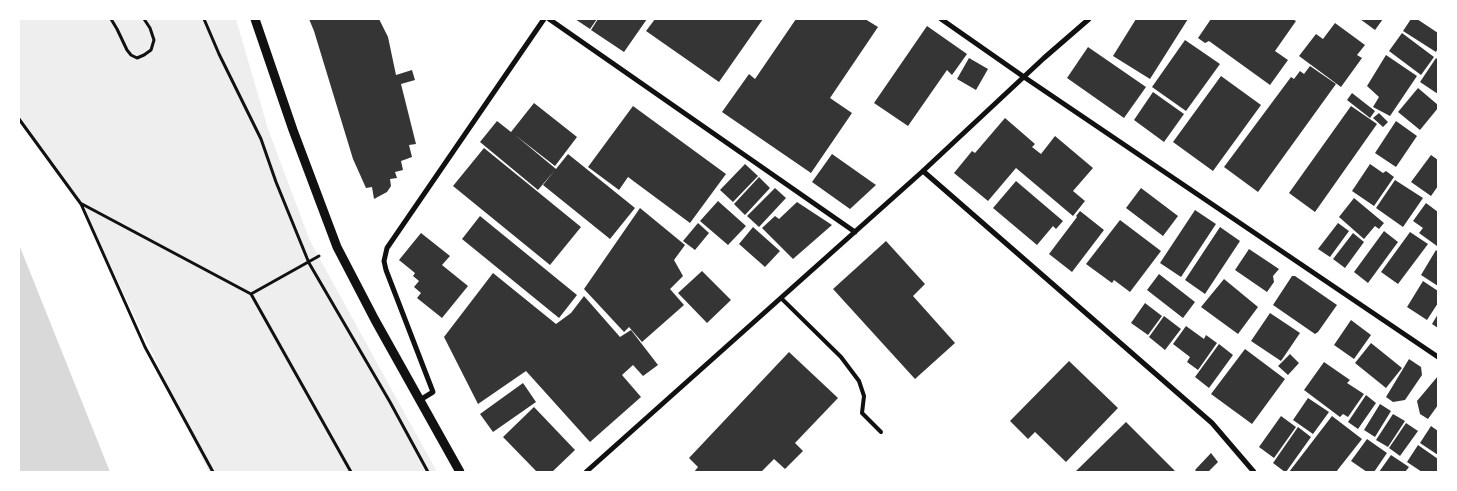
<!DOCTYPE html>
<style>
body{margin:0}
#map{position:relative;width:1457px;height:491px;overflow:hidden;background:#fff;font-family:"PT Sans Narrow",sans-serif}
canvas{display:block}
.frame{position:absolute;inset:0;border:20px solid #fff;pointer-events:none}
</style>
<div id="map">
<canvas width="1457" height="491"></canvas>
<div class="frame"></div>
</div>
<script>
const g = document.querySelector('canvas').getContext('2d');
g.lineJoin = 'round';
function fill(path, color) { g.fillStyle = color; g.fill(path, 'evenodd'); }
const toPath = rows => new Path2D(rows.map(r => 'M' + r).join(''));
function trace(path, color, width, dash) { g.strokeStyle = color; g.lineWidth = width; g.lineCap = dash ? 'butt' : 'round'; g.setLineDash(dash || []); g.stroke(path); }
const green = toPath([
 [19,19,236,19,268,129,310,241,437,472,209,472,81,204,19,118]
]);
const water = toPath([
 [19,245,20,247,110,472,19,472]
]);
const building = toPath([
 [309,19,379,19,388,37,396,75,412,70,415,80,401,84,416,144,409,145,412,157,401,161,403,170,395,172,397,178,390,179,391,186,387,192,374,199,372,187,366,188,353,159,314,31],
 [575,19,597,19,590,29],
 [598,19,647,19,624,52,591,30],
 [655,19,763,19,719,82,646,31],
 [796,19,865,19,878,27,830,98,852,113,811,173,722,112,749,74,755,79],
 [1136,19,1188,19,1150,79,1113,56],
 [1211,19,1292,19,1296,21,1275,51,1288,60,1270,85,1209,41,1205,43,1198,38],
 [1360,19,1383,19,1375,30],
 [1411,19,1417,19,1438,33,1438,48,1436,52,1403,31],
 [1335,23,1365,45,1357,55,1362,58,1341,87,1299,56,1316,34,1323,39],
 [927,26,967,54,952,75,947,70,908,126,874,103],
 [1402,33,1434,57,1421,75,1389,51],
 [1185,40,1220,64,1186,111,1152,87],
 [1088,47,1146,87,1124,118,1067,78],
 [1386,55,1417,76,1390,116,1373,107,1379,97,1367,86],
 [969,58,988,69,976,90,957,79],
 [1436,58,1438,60,1438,94,1420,82],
 [1310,66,1336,84,1258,192,1224,167,1291,77,1294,79,1300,71,1304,74],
 [1221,76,1261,105,1213,171,1173,142],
 [1418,88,1438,105,1438,108,1420,130,1398,112],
 [1153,92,1184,114,1164,142,1134,120],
 [1352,93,1375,111,1370,118,1347,100],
 [534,103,577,137,555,166,515,135,556,169,568,154,635,208,610,239,543,185,555,170,538,190,480,142,497,121,511,132],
 [633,106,726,174,690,223,628,177,619,190,588,167],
 [1351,106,1377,124,1315,212,1289,193],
 [1379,113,1388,122,1383,127,1373,118],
 [1005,118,1035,144,1032,147,1041,154,1055,136,1093,168,1073,191,1085,201,1073,216,1016,168,988,201,954,173,972,151,975,153],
 [1396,121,1417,136,1396,167,1375,153],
 [484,148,581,227,550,265,453,186],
 [832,154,876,185,850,209,812,182],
 [1431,155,1438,160,1438,186,1431,196,1411,182],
 [745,164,758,176,733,202,720,190],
 [1370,164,1383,173,1386,171,1394,177,1374,206,1352,191],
 [759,177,770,188,745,215,734,204],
 [1395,180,1423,198,1403,227,1376,208],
 [1016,181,1063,221,1056,229,1053,226,1037,245,993,208],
 [775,188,786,198,759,227,747,216],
 [1141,188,1178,216,1163,236,1126,208],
 [1354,198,1384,223,1379,229,1375,226,1364,239,1339,217],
 [718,201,746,226,728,245,700,221],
 [797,202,832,225,793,259,762,228,775,216,779,219],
 [1426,203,1438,212,1438,244,1437,246,1419,233,1423,228,1413,221],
 [640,208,685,245,674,260,683,276,670,289,684,305,642,342,629,327,624,332,584,289],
 [1195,210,1216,224,1181,277,1160,263],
 [1080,211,1104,230,1072,272,1049,254,1077,217,1076,216],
 [480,216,577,295,559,318,462,239],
 [1120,220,1161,251,1130,292,1114,280,1112,283,1086,264],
 [698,223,709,233,695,250,683,241],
 [1338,223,1349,231,1330,257,1318,249],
 [753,227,780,251,765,267,739,244],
 [1220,227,1240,241,1205,294,1185,280],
 [1384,231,1398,242,1368,283,1354,272],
 [1410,232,1428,244,1398,284,1381,272],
 [421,233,450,256,442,265,468,286,442,318,417,298,421,293,414,287,419,281,413,276,415,273,399,260],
 [1353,233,1364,242,1345,268,1333,259],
 [886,241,925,284,913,296,955,343,915,379,833,289],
 [1249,249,1279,269,1273,276,1274,282,1267,292,1235,270],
 [1436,250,1438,252,1438,286,1421,275],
 [702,271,731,300,707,323,678,293],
 [493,273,556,324,571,313,584,296,620,337,631,330,658,365,643,376,633,365,622,375,641,397,590,442,526,371,478,404,444,337],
 [1159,274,1195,302,1183,318,1147,290],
 [1292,276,1295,276,1337,305,1318,332,1315,334,1273,305],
 [1224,279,1258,307,1238,334,1201,307],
 [1423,281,1438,291,1438,303,1427,320,1407,307],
 [1145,303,1162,316,1148,335,1131,323],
 [1270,313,1300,333,1281,361,1251,341],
 [1438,314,1438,328,1432,324],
 [1164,316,1181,329,1165,350,1149,337],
 [1351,320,1371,335,1354,359,1334,345],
 [1186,326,1204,339,1206,335,1217,343,1198,370,1187,362,1190,357,1173,344],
 [1371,343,1402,368,1386,388,1355,363],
 [1219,344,1233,355,1209,388,1195,377],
 [1245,349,1285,379,1252,424,1211,394],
 [789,352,838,398,795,443,803,451,785,469,774,459,761,472,694,472,698,467,689,458],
 [1290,354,1299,363,1288,375,1278,366],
 [1409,359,1421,367,1422,375,1405,400,1393,402,1386,397],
 [1069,361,1118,408,1066,462,1035,432,1028,439,1010,421],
 [1324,362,1350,380,1347,383,1364,394,1348,417,1343,414,1340,417,1304,390],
 [1438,376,1438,405,1428,419,1420,414,1417,401],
 [523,383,536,402,493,432,480,414],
 [1366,395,1376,403,1358,429,1348,422],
 [1308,398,1329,412,1313,434,1293,420],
 [1380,404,1391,411,1375,437,1364,430],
 [534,407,575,450,552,472,537,472,503,437],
 [1393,414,1405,421,1388,447,1376,440],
 [1281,416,1296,427,1274,458,1259,447],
 [1332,416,1362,439,1336,472,1289,472],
 [1126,422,1176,472,1075,472],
 [1406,423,1418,431,1400,456,1389,448],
 [1431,426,1438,431,1438,455,1420,443],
 [1298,427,1311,437,1286,472,1285,472,1273,463],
 [1367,439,1387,453,1374,472,1367,472,1351,461],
 [1418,445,1438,459,1438,472,1422,472,1407,462],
 [1211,453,1218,462,1208,472,1197,472,1195,470],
 [1391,455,1409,467,1405,472,1379,472]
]);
const path = toPath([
 [111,19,117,29,127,50,131,55,137,58,144,55,151,50,154,40,150,28,144,19],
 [204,19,219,54,261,139,276,182,309,263,390,402,428,472],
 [19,119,81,204,145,347,213,472],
 [82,204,251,294,351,472],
 [251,294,319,256]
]);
const service = toPath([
 [781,298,841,357,859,381,864,396,862,413,881,432]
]);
const minor = toPath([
 [549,19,855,232],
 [941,19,1024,77,1438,357],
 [923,171,1212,423,1254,472],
 [420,400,433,392,386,270,384,261,387,248,544,19],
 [586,472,923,171,1044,58,1089,19]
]);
const tertiary = toPath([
 [255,19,293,130,337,247,375,320,460,472]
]);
fill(green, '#eee');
fill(water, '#d9d9d9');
fill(building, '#353535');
trace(path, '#111', 3);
trace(service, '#111', 4);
trace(minor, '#111', 5);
trace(tertiary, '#111', 9);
</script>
